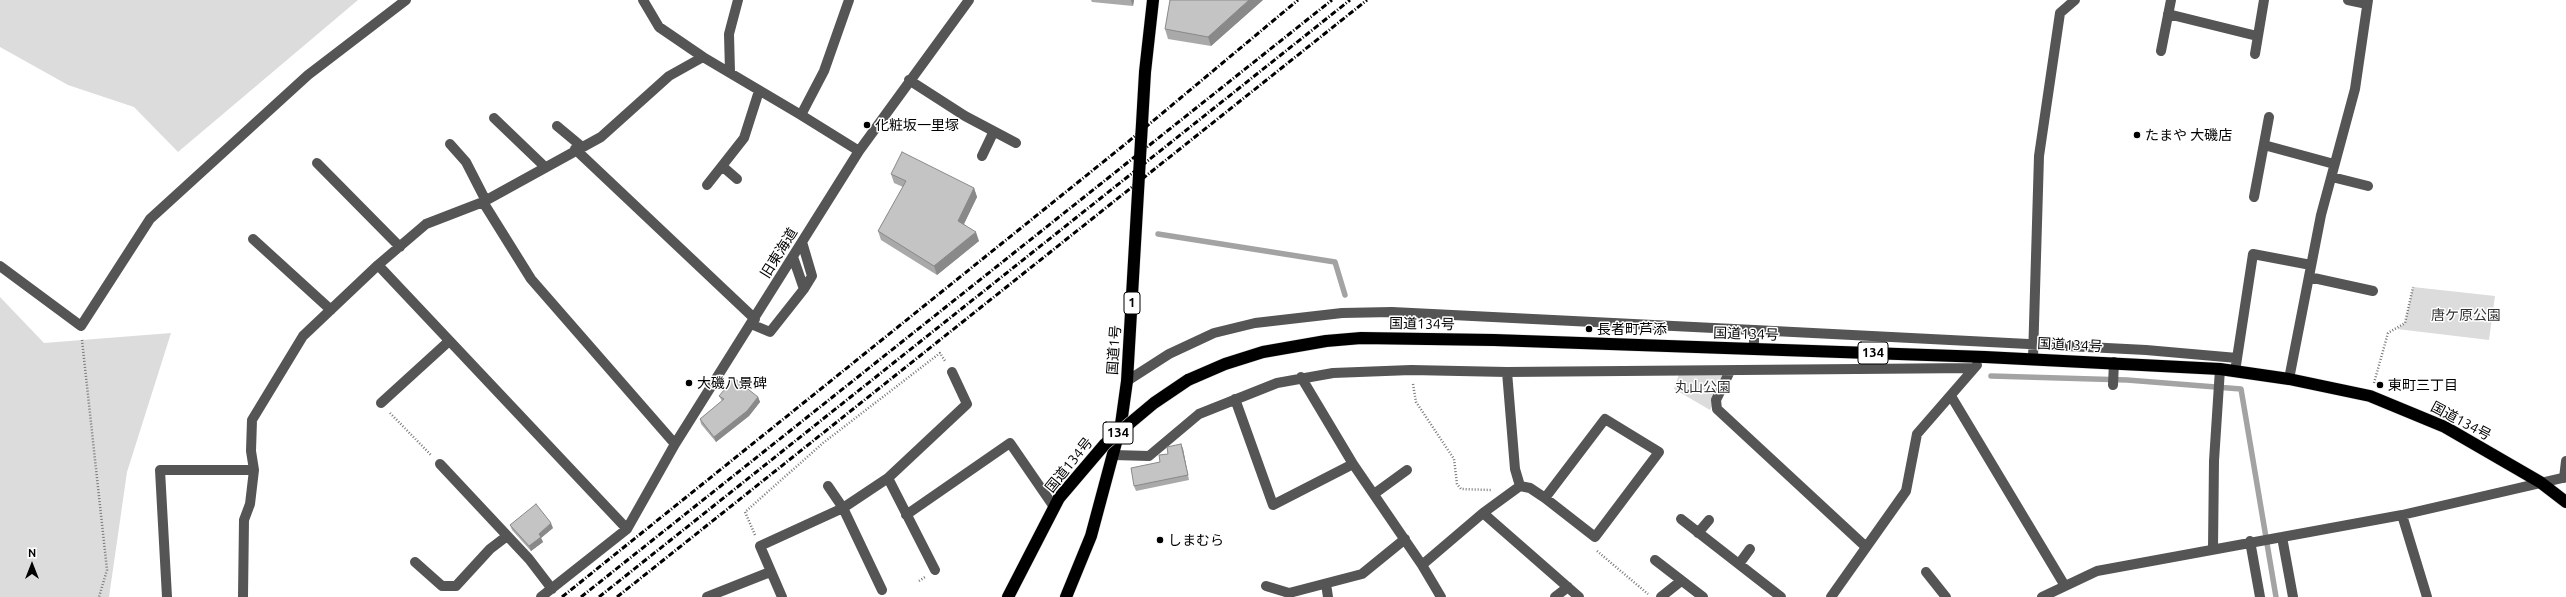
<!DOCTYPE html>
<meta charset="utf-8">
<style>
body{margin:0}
#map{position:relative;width:2566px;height:597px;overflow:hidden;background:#fff;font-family:Ubuntu,sans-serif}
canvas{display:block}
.north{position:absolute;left:12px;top:545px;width:40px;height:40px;-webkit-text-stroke:3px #fff;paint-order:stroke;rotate:0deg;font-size:11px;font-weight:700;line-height:16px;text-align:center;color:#000}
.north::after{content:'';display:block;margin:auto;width:14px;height:18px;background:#000;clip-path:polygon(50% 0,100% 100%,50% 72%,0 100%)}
</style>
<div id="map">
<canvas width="2566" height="597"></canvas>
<div class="north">N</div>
</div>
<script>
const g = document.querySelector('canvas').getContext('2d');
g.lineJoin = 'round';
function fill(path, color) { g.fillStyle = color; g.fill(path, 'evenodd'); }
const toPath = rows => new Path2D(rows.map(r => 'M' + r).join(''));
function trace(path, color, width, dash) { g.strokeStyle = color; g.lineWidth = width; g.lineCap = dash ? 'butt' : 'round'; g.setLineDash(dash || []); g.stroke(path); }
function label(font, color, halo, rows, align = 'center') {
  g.font = font + ' Ubuntu,"Noto Sans JP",sans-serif'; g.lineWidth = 3; g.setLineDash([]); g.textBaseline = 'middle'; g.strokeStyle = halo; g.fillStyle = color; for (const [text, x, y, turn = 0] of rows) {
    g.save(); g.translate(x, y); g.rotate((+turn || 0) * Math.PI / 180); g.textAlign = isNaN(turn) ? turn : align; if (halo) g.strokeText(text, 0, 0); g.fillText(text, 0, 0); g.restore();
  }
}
const green = toPath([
 [0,0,358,0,178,152,134,107,68,85,0,47],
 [2413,287,2495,296,2489,340,2397,329,2405,323],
 [0,297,44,343,171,333,127,472,109,597,0,597],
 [1680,371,1730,371,1710,410,1674,389]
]);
const stream = toPath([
 [1158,234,1335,262,1345,295],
 [1991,376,2127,380,2241,389,2276,597]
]);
const path = toPath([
 [82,340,107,570,99,597],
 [2374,383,2388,333,2405,323,2413,287],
 [1413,384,1416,402,1454,459,1457,484,1461,489,1491,490],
 [390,413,431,455],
 [755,535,745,512,823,443,940,353,945,361],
 [1597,551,1648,594],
 [919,581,925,577]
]);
const minor = toPath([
 [643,0,659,27,703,57,801,115],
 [849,0,824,71,801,115,859,151],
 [2348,0,2367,4],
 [2168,14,2257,36],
 [2161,51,2171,0],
 [2255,54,2264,0],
 [730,72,729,34,738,0],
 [909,80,965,116,1016,143],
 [494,118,544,166],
 [557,126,581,146],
 [450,144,466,162,486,201],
 [2264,145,2334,164],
 [575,149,755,319],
 [982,156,993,133],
 [317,163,400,247],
 [2332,177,2368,186],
 [737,179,722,166,744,138,759,91],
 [707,185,722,166],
 [2254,197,2269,117],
 [483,202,531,279,675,444],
 [253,239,331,310],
 [793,257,804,289],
 [378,265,627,529],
 [0,266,81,326,150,219,308,75,406,0],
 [2309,277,2373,291],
 [751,324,770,332,804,289,812,276,802,242],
 [1754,330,2146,350,2237,358],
 [2033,358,2039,156,2060,13,2075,0],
 [2236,365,2253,254,2311,265],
 [1730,371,1716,400,1717,409,1866,547],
 [1507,372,1515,469,1520,486],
 [1301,377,1353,464,1422,565,1441,597],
 [2289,379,2321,215,2355,89,2368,0],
 [1127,381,1169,354,1214,333,1255,323,1342,313,1392,312,1754,330,1754,349],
 [2113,385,2114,362],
 [1951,396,2065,586],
 [1235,399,1273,505,1353,464],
 [381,403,448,342],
 [1114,455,1149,456,1199,414,1277,383,1333,373,1411,370,1507,372,1973,368],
 [440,464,529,559,552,589],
 [888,478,935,570],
 [2564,478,2566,461],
 [828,486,843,508,882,590],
 [1374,494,1407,470],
 [1483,513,1579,597],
 [906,515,1010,443,1054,507],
 [2402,515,2427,597],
 [1681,519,1781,597],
 [1698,533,1709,520],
 [2282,537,2293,597],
 [2250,541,2260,597],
 [2213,548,2214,461,2220,369],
 [1655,560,1703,597],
 [415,562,442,586,456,586,490,549,507,536],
 [1739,564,1750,549],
 [1422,565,1483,513,1520,486,1530,488,1545,498,1595,537,1659,452,1605,419,1545,498],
 [1926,572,1946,597],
 [1326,584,1328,597],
 [1266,586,1289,593,1362,574,1405,539],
 [167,597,160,470,254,470],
 [243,597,244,520,250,504,254,470,251,451,252,420,303,336,378,265,426,224,483,202,601,137,669,76,703,57],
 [541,597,627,529,675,444,859,151,969,0],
 [707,597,770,572],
 [782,597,760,546,843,508,888,478,967,404,952,372],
 [1555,597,1568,587],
 [1661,597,1681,581],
 [1831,597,1906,491,1917,434,1977,365],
 [2042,597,2097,571,2402,515,2566,477]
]);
const highway = toPath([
 [1188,380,1225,364,1263,352,1326,341,1361,338,1494,340,1985,357,2220,369,2289,379,2370,396,2445,427,2540,482,2566,502],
 [1008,597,1059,498],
 [1066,597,1091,536,1121,424,1127,381,1145,72,1153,0]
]);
const rail = toPath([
 [562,597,1123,146,1298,0],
 [581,597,1332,0],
 [599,597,1350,0],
 [617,597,1367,0]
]);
const highwayBridge = toPath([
 [1059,498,1105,444,1154,403,1188,380]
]);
const wall = toPath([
 [1091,0,1134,0,1133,6,1092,2],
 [1263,0,1211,46,1168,39,1165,29],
 [891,174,974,188,977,197,964,224,979,241,937,275,881,240,878,231,903,187,894,183],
 [719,396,758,397,760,402,749,416,716,442,701,424,700,419,722,401],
 [1181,444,1183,449,1189,480,1136,491,1134,486,1168,454],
 [510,525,553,528,541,538,543,542,531,551,512,530]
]);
const shadedWall = toPath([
 [1131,0,1134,0,1133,6,1131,1],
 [1249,0,1263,0,1211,46,1208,37],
 [974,188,977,197,961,230,958,221],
 [976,232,979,241,937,275,934,266],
 [758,397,760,402,749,416,716,442,714,437],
 [1181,444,1183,449,1189,480,1188,475],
 [551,523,553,528,541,538,543,542,531,551,529,546,539,534]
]);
const building = toPath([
 [1170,0,1249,0,1208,37,1165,29,1170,0],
 [902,152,974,188,958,221,976,232,934,266,878,231,906,181,891,174,902,152],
 [734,378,758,397,747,411,714,437,700,419,724,399,719,396,734,378],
 [1181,444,1188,475,1134,486,1131,468,1160,462,1159,455,1168,454,1167,447,1181,444],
 [536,504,551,523,539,534,541,537,529,546,510,525,536,504]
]);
const markers = [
 [867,125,4,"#000"],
 [2137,135,4,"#000"],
 [1589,329,4,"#000"],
 [689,383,4,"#000"],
 [2380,385,4,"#000"],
 [1160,540,4,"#000"]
];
const shields = [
 [1132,303,16],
 [1873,353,30],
 [1118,433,30]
];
const shieldNames = [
 ["1",1132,303],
 ["134",1873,353],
 ["134",1118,433]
];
const poiNames = [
 ["化粧坂一里塚",875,125],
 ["たまや 大磯店",2145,135],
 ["長者町芦添",1597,329],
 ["大磯八景碑",697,383],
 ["東町三丁目",2388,385],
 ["しまむら",1168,540]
];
const streetNames = [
 ["旧東海道",779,253,-58],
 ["国道134号",1422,324,1],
 ["国道134号",1746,334,2],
 ["国道134号",2070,345,3],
 ["国道1号",1114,350,-86],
 ["国道134号",2461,421,28],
 ["国道134号",1069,465,-51]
];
const parkNames = [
 ["唐ケ原公園",2466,315],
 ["丸山公園",1703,387]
];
fill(green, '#dcdcdc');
trace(stream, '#a3a3a3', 5.5);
trace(highway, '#dbdbdb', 13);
trace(path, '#777', 2.5, [1, 2]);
trace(minor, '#555', 10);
trace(highway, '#000', 12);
trace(rail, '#000', 3, [6, 2, 1, 2]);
trace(highwayBridge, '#dbdbdb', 13, []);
trace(highwayBridge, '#000', 12);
fill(wall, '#a9a9a9');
fill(shadedWall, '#898989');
fill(building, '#c4c4c4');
trace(building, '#898989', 1);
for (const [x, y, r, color] of markers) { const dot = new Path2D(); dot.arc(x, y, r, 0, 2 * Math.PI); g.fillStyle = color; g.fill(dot); trace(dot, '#fff', 1.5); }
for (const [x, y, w] of shields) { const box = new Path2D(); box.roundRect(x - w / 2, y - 11, w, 22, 3); g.fillStyle = '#fff'; g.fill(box); trace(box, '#000', 1); }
label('bold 13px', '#000', null, shieldNames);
label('14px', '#000', '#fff', poiNames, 'left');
label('14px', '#000', '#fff', streetNames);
label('14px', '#333', '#fff', parkNames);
</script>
